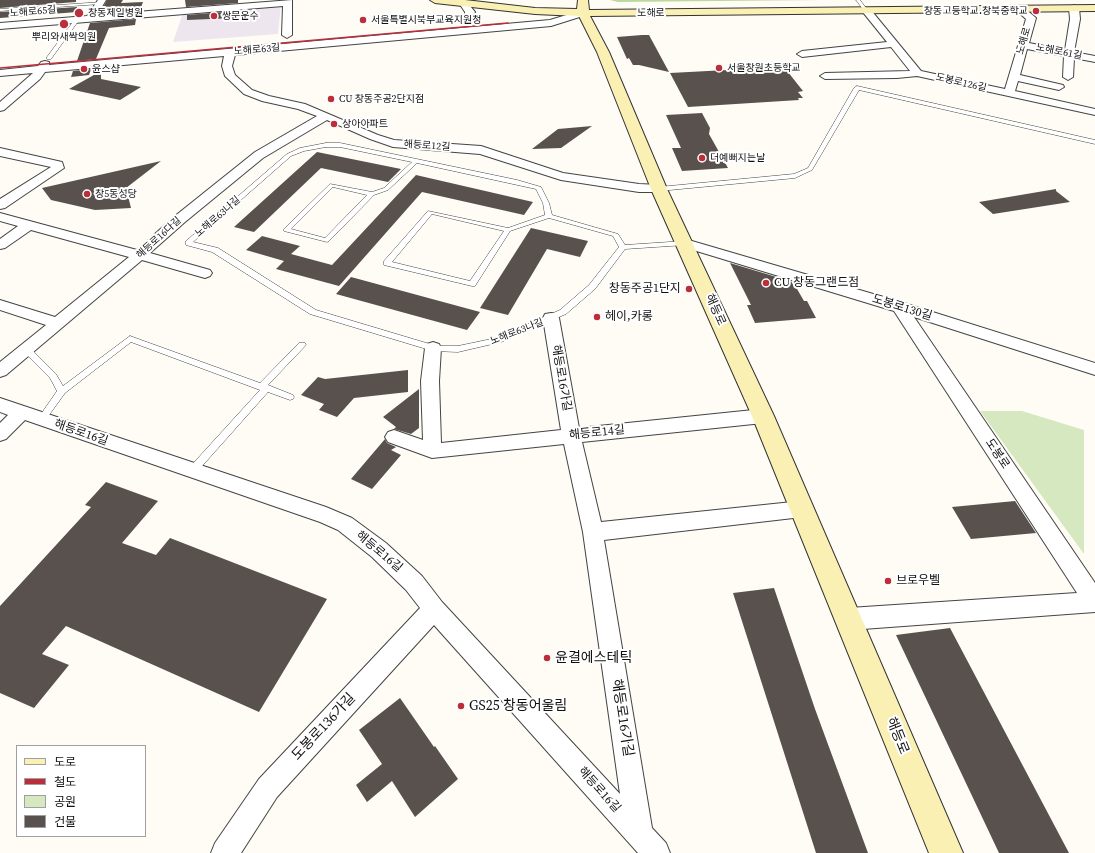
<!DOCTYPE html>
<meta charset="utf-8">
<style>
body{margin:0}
#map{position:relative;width:1095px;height:853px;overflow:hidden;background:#fefcf5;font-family:"Source Serif 4","Noto Sans KR",serif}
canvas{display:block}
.legend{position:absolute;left:16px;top:745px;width:130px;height:92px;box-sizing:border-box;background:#fff;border:1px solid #a0a0a0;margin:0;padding:5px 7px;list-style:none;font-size:12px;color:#111}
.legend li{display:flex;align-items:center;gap:8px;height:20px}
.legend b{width:20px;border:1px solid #a0a0a0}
</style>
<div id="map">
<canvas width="1095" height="853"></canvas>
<ul class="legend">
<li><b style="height:5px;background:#faf0b4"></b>도로</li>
<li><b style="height:5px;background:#ba2f3b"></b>철도</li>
<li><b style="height:11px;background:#d6e8bf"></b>공원</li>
<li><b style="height:11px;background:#59514d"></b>건물</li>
</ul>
</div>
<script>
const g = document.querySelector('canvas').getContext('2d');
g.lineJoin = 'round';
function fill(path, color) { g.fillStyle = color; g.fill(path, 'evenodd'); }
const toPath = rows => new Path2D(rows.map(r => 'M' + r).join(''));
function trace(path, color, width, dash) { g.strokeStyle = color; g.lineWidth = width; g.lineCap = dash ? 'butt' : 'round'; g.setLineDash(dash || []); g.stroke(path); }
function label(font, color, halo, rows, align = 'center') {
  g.font = font + ' "Source Serif 4","Noto Sans KR",serif'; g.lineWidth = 4; g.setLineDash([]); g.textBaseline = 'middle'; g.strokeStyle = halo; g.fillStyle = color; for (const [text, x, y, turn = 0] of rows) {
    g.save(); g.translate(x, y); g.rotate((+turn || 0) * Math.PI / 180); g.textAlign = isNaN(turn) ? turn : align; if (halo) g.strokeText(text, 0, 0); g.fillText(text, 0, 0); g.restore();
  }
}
const industrial = toPath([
 [281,5,278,34,173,42,183,13]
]);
const green = toPath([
 [980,411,1022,411,1084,430,1084,554]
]);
const forest = toPath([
 [610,0,821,0,618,2]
]);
const building = toPath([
 [0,0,76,0,76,2,0,8],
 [107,0,123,0,121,3,143,2,140,10,100,13],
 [185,0,238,0,238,3,186,7],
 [77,7,77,12,0,18,0,12],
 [236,11,234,18,187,20,187,15],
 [136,19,135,25,109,28,96,59,77,61,90,23],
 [642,35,649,35,669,72,639,65,633,65,629,58,627,59,617,37],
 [784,67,803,91,798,92,803,98,798,98,799,100,688,107,670,73],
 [91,69,89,75,71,77,73,71],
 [101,71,101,79,141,87,120,100,69,89],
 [702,113,710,128,709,134,728,168,682,171,672,148,681,148,666,115],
 [592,126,561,148,532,149,558,129],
 [317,152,401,169,388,182,321,168,254,232,234,227],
 [161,161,126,188,131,208,95,210,51,200,42,188],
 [416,175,533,202,524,215,422,192,339,286,276,269,284,261,246,250,262,236,300,246,291,254,332,265],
 [1056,189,1056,191,1070,202,993,214,979,202],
 [531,228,588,241,580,257,547,249,508,315,480,308],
 [730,263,793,282,804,301,807,301,816,318,755,323,747,305,751,305],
 [351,277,480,312,467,330,336,294],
 [408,370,408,392,354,398,337,417,319,410,324,404,301,395,318,377,325,379],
 [419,389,419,428,411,434,394,429,396,427,383,417],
 [385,439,387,443,396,447,391,450,401,455,372,489,351,479],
 [106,482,158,501,122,543,156,555,170,538,327,599,259,712,66,626,42,654,69,665,34,708,0,693,0,606,91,507,85,505],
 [1015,501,1036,533,971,539,952,507],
 [774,588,815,709,868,853,816,853,733,593],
 [950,628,1069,853,999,853,896,635],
 [400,698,434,747,435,746,458,779,415,817,392,781,367,802,356,785,382,764,359,730]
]);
const service = toPath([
 [856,0,860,0,869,12,865,12,856,0],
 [103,2,101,4,0,11,0,9,103,2],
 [75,19,79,20,51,59,47,59,47,57,75,19],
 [857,86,1095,140,1095,144,859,90,812,170,795,178,659,191,656,189,659,187,794,174,808,168,854,88,857,86],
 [326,143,340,143,517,180,541,187,549,203,552,215,618,234,625,245,685,241,689,243,685,245,625,249,595,289,566,314,501,342,458,352,433,351,310,314,212,252,186,245,186,241,287,154,300,148,326,143],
 [326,147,340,147,412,162,384,188,372,192,330,184,284,229,284,231,327,242,329,241,374,195,388,190,417,163,536,189,543,203,545,215,508,228,428,211,384,261,384,265,472,286,475,286,510,231,549,218,613,236,619,247,589,285,560,310,496,338,458,346,443,346,433,345,316,310,218,248,193,242,291,156,304,151,326,147],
 [333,187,367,195,325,238,291,229,333,187],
 [432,214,504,231,470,281,392,262,432,214],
 [130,336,260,383,299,343,305,343,306,345,268,385,293,395,294,397,293,399,290,400,268,392,195,474,192,475,189,474,187,471,189,468,260,390,131,342,65,393,44,422,38,422,37,420,57,391,50,378,23,351,22,349,23,347,29,347,56,374,63,386,130,336]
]);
const minor = toPath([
 [98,0,106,0,97,15,292,0,292,35,287,38,282,35,283,6,0,29,0,23,87,16,98,0],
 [463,0,466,1,475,12,472,19,465,23,460,20,465,16,465,12,459,3,463,0],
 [1074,5,1079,8,1080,19,1074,52,1095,56,1095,62,1074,58,1073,77,1068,80,1063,77,1064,56,1027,49,1020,75,1063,85,1064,87,1059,90,1018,81,1015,91,1095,109,1095,115,917,76,897,78,825,79,820,76,825,73,910,71,891,47,802,57,797,54,802,51,887,42,862,11,867,8,870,9,921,71,1005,89,1026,19,1017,11,1015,9,1017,7,1023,7,1036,18,1029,43,1065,50,1070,19,1069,8,1074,5],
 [583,10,588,13,586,15,551,26,235,55,232,66,235,75,252,90,269,96,305,104,378,135,394,140,481,146,563,173,639,184,659,185,664,186,665,189,664,192,639,192,561,180,480,154,393,147,370,139,327,120,263,158,185,222,150,253,210,270,212,273,210,276,205,278,142,260,6,375,0,377,0,362,46,325,0,310,0,300,55,317,129,257,31,230,5,248,0,249,0,239,18,226,0,221,0,213,137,250,175,216,255,152,317,116,298,109,262,101,244,94,225,76,222,66,224,56,45,72,40,79,4,110,0,111,0,102,33,73,0,76,0,70,38,66,41,62,45,61,49,62,49,65,550,20,583,10],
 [0,148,62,162,64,168,5,208,0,209,0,199,51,167,0,156,0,148],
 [685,239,904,303,1095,363,1095,375,914,317,1095,583,1095,612,849,630,841,626,838,619,841,612,849,608,1077,593,894,311,680,246,678,243,680,240,685,239],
 [551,313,557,314,559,318,579,428,763,409,769,411,772,416,769,421,763,423,582,442,601,522,802,501,809,503,812,509,809,515,802,517,604,540,652,828,666,843,670,853,638,853,434,625,277,797,241,853,211,853,215,843,259,779,420,608,406,590,372,557,338,530,320,522,25,420,6,439,0,441,0,423,8,415,0,412,0,398,326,507,352,518,386,543,422,576,442,602,620,794,583,532,564,444,432,458,388,442,385,437,388,432,394,430,423,440,421,381,425,348,427,344,433,342,439,344,441,348,439,381,441,443,561,430,543,318,545,314,551,313]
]);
const secondary = toPath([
 [430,0,465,0,535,8,577,9,578,0,588,0,589,10,1095,5,1095,11,590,16,609,52,667,189,774,416,963,853,929,853,752,416,651,189,597,52,579,16,535,14,435,3,430,0]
]);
const rail = toPath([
 [0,68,508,23]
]);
const markers = [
 [1036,11,4,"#ba2f3b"],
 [79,13,5,"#ba2f3b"],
 [214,16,4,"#ba2f3b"],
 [363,20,4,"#ba2f3b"],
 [64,24,5,"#ba2f3b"],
 [719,68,4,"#ba2f3b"],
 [84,69,4,"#ba2f3b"],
 [331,99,4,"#ba2f3b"],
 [334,124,4,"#ba2f3b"],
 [702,158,4,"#ba2f3b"],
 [87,194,4,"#ba2f3b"],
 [766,283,4,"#ba2f3b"],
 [689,289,4,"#ba2f3b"],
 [597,317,4,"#ba2f3b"],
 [888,581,4,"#ba2f3b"],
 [547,658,4,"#ba2f3b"],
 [461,706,4,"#ba2f3b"]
];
const farPoinames = [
 ["창동고등학교.창북중학교",1028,11,"right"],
 ["창동제일병원",88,13],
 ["쌍문운수",222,16],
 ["서울특별시북부교육지원청",371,20],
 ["뿌리와새싹의원",64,37,"center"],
 ["서울창원초등학교",727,68],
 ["윤스샵",92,69],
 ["CU 창동주공2단지점",339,99],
 ["상아아파트",342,124],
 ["더예뻐지는날",710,158],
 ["창5동성당",95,194]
];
const farStreetnames = [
 ["노해로65길",33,12,-5],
 ["노해로",651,13],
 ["노해로",1024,41,-74],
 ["노해로63길",257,50,-5],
 ["노해로61길",1059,52,11],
 ["도봉로126길",961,83,13],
 ["해등로12길",427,146,4],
 ["노해로63나길",218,217,-41],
 ["해등로16다길",159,238,-42],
 ["노해로63나길",517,332,-21]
];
const poiNames = [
 ["CU 창동그랜드점",774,283],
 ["창동주공1단지",681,289,"right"],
 ["헤이,카롱",605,317],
 ["브로우벨",896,581]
];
const streetNames = [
 ["도봉로130길",902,308,17],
 ["해등로",715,310,66],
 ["해등로16가길",561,378,80],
 ["해등로16길",81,433,19],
 ["해등로14길",597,433,-6],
 ["도봉로",997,454,56],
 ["해등로16길",379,552,40],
 ["해등로16길",599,790,48]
];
const nearPoinames = [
 ["윤결에스테틱",555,658],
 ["GS25 창동어울림",469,706]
];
const nearStreetnames = [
 ["해등로16가길",622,718,81],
 ["도봉로136가길",324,727,-47],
 ["해등로",897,736,68]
];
fill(industrial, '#ede6ee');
fill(green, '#d6e8bf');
fill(forest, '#bbd89f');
fill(building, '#59514d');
trace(service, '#444', 1);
trace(minor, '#444', 2);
trace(secondary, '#333', 2);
fill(service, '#fff');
fill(minor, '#fff');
fill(secondary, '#faf0b4');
trace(rail, '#ba2f3b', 1.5);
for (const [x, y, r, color] of markers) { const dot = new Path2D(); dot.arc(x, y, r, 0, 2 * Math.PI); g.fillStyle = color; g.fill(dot); trace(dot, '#fff', 1.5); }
label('10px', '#111', '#fff', farPoinames, 'left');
label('10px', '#111', '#fff', farStreetnames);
label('12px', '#111', '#fff', poiNames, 'left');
label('12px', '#111', '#fff', streetNames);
label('14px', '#111', '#fff', nearPoinames, 'left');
label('14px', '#111', '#fff', nearStreetnames);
</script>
